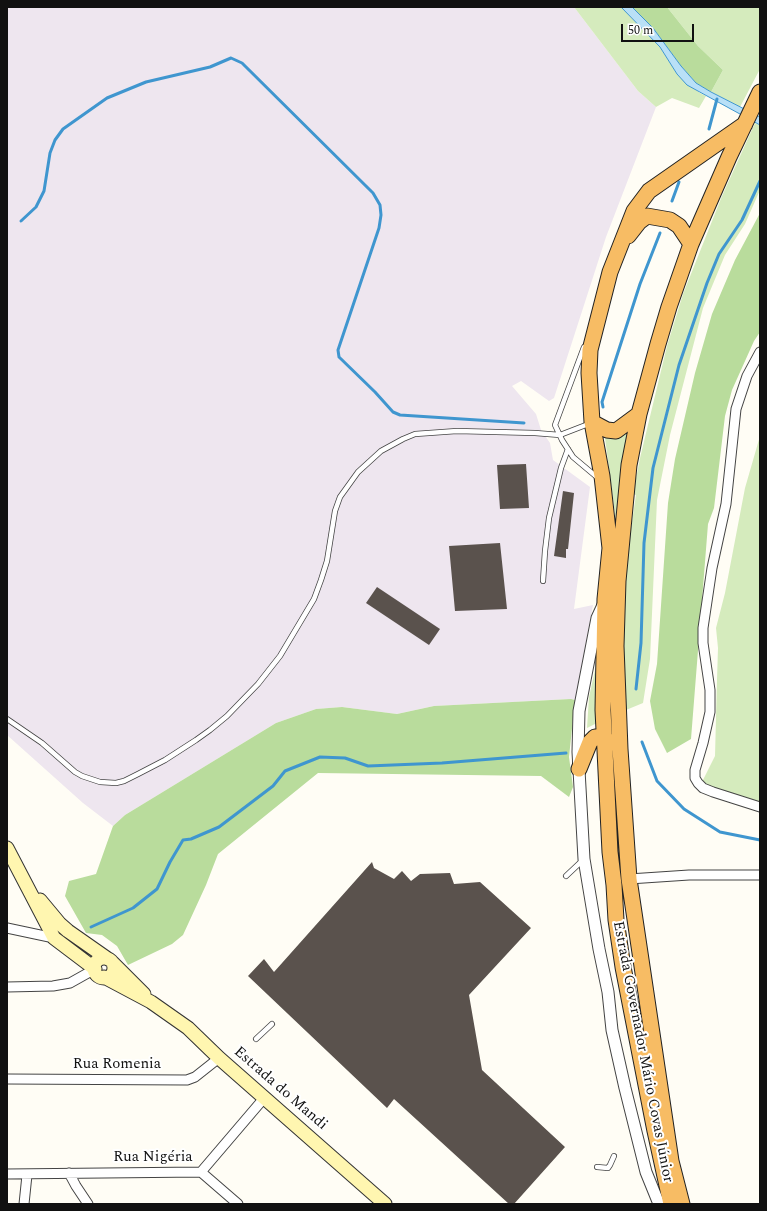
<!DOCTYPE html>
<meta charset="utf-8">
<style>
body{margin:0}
#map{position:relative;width:767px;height:1211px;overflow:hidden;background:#fffdf5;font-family:Spectral,serif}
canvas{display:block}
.frame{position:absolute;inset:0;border:8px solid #111;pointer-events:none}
.scale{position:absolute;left:621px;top:24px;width:73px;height:18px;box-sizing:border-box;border:2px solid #111;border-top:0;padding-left:5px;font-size:12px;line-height:14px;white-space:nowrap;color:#111;-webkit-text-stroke:3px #fff;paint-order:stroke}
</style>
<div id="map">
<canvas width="767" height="1211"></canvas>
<div class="frame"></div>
<div class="scale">50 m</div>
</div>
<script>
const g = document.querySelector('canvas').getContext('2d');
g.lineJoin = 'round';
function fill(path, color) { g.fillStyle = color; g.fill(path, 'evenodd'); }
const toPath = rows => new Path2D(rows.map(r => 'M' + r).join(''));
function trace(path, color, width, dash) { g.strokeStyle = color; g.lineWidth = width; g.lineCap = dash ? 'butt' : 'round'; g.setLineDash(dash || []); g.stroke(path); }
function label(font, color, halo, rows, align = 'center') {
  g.font = font + ' Spectral,serif'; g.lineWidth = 4; g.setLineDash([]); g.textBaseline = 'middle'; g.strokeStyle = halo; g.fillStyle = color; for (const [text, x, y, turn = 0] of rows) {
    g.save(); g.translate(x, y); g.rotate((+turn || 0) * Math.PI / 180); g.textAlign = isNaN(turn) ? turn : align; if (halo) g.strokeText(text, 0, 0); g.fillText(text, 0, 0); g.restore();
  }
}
const industrial = toPath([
 [7,7,574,7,638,91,656,107,606,237,554,398,549,401,521,381,512,386,536,414,541,430,550,443,553,460,590,487,574,609,593,605,575,700,571,699,434,706,397,714,342,707,316,709,276,723,125,815,113,826,83,803,7,735]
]);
const green = toPath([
 [574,7,621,7,660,47,677,74,700,93,706,96,699,108,672,98,656,107,638,91],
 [667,7,760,7,760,69,740,107,711,92,723,70,698,46],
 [755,123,760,125,760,190,745,224,725,255,703,308,670,435,657,500,650,659,643,703,626,710,622,633,627,555,636,495,633,494,640,458,667,346,683,294,722,196],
 [631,431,617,529,605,438,611,438],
 [760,436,760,803,715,792,702,782,715,756,717,680,718,648,716,628,725,593,745,488],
 [596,666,597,723,587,728,589,697]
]);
const forest = toPath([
 [632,7,667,7,698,46,723,70,711,92,696,83,681,66,653,28],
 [760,213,760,332,754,341,732,390,725,416,714,508,708,524,691,739,667,753,655,729,650,701,657,664,668,503,675,459,695,373,712,314,735,260],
 [571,699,575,700,569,757,573,787,569,797,541,776,318,773,218,854,206,885,183,935,172,944,128,965,117,946,102,935,86,933,65,896,69,881,96,874,113,826,125,815,276,723,316,709,342,707,397,714,434,706]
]);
const water = toPath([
 [621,7,632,7,653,28,681,66,696,83,711,92,760,117,760,125,687,85,677,74,660,47,621,7]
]);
const stream = toPath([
 [709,129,717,99],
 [672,201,679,182],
 [21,221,36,207,44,191,50,153,55,140,63,129,107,98,146,82,210,67,231,58,242,63,373,193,380,205,381,215,379,228,338,350,339,357,375,392,393,412,400,415,524,423],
 [603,407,602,402,640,284,660,233],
 [636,689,641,643,644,543,653,468,679,365,707,283,719,254,742,220,760,181],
 [642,742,657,781,684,809,720,832,760,840],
 [91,927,133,908,157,889,170,862,183,840,191,839,219,827,273,786,285,771,320,757,345,758,368,766,442,763,566,753]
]);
const building = toPath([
 [526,464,529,508,500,509,497,465],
 [563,491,574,493,568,549,566,549,566,558,554,556],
 [500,543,507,609,455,611,449,546],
 [377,587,440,629,429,645,366,603],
 [372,862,374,868,394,879,402,871,411,881,420,874,450,873,454,884,480,882,531,928,469,995,482,1070,565,1147,514,1204,509,1204,394,1099,387,1108,248,976,264,959,274,972]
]);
const service = toPath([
 [584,347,555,425,562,440,573,457,598,478],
 [543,581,545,551,549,518,561,468,568,449],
 [7,719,42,743,75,772,82,776,100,782,116,783,124,781,138,774,165,760,196,740,210,730,227,716,258,684,280,656,314,599,321,580,327,561,335,511,340,497,358,472,381,451,403,439,415,434,457,431,535,433,560,435,591,423],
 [566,876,583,860],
 [256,1039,272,1024],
 [597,1167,608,1168,610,1165,614,1156]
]);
const minor = toPath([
 [760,352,747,376,736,409,726,504,712,568,703,628,703,643,710,690,710,712,703,743,695,770,695,778,698,783,703,788,713,792,760,807],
 [629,879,689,875,760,875],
 [7,928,54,938],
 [7,987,53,986,70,983,95,969],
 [7,1079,187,1080,195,1077,219,1058],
 [201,1172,238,1204],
 [69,1173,76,1186,88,1204],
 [7,1174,201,1172,265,1097],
 [24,1204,27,1175]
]);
const tertiary = toPath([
 [603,605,597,618,579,711,578,752,584,859,599,949,608,992,612,1030,625,1088,646,1172,659,1204]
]);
const secondary = toPath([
 [7,848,54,938,95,969],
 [40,900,60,924,68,931,108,959],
 '94 968a10 10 0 1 1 20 0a10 10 0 1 1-20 0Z',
 [112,962,144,994],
 [104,977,151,1002,188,1028,219,1058,385,1204]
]);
const trunk = toPath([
 [628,236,639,222,647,216,670,220,679,226,691,244],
 [592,422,607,430,616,431,639,414],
 [579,769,590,742,595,737,604,738,612,743],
 [671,1204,655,1131,623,967,616,920,614,885,610,852,603,710,605,599,610,548,602,476,592,422,589,373,590,350,610,272,634,211,649,191,745,124],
 [682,1204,671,1161,629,879,620,749,616,646,618,581,629,465,639,414,658,344,669,307,691,244,729,157,760,92]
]);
const streetNames = [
 ["Estrada Governador Mário Covas Júnior",642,1052,79],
 ["Rua Romenia",117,1065],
 ["Estrada do Mandi",280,1089,41],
 ["Rua Nigéria",153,1158]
];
fill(industrial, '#eee6ef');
fill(green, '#d5ebbd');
fill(forest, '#b9dc9c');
fill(water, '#b9e0f7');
trace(water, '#3f96cf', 1);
trace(stream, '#3f96cf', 3);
fill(building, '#5a524d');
trace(service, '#444', 6);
trace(minor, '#444', 11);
trace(tertiary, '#444', 13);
trace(secondary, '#333', 15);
trace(trunk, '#222', 17);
trace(service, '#fff', 4.5);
trace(minor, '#fff', 9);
trace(tertiary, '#fff', 11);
trace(secondary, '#fff6b0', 13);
trace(trunk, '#f7bc64', 15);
label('15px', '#111', '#fff', streetNames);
</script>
